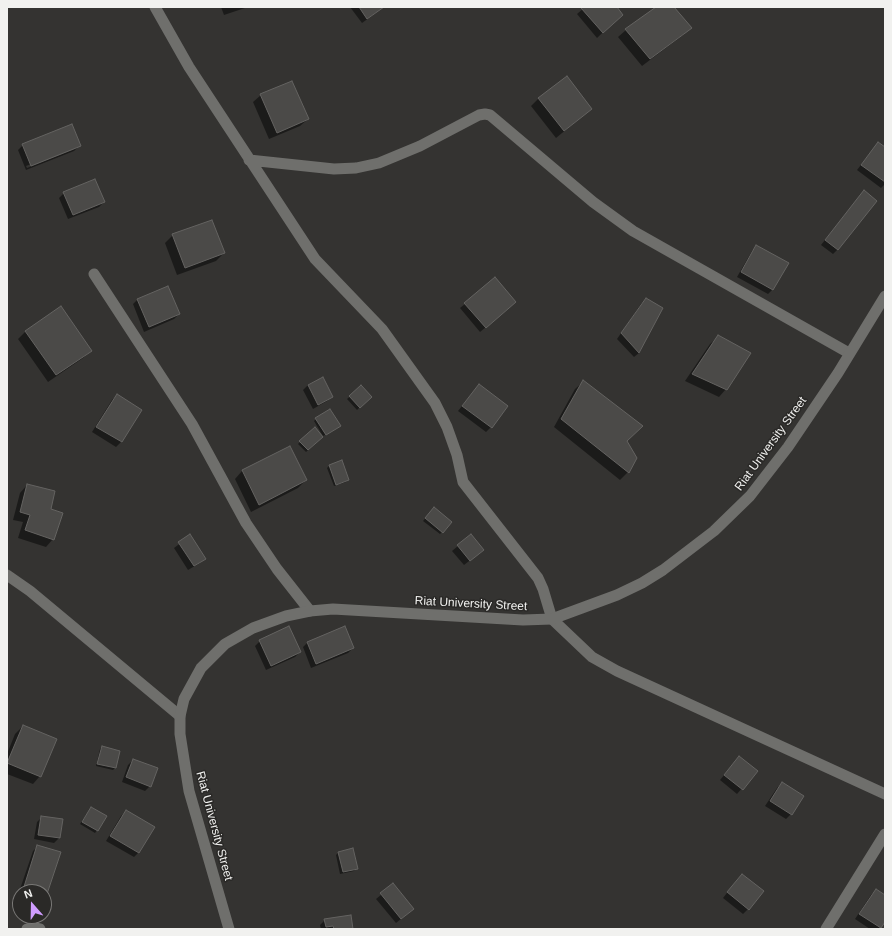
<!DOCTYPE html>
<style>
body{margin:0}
#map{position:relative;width:892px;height:936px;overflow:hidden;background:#343331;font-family:Arial,sans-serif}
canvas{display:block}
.frame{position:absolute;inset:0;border:8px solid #f1f1ef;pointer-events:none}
.north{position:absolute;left:12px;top:884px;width:40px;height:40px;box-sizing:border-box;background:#2a2927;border:1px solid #7a7977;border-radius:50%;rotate:340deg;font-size:11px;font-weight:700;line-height:16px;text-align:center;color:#f1f1ef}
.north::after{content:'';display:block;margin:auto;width:14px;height:18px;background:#d09dff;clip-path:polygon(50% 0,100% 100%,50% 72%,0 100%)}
</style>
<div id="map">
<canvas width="892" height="936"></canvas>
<div class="frame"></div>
<div class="north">N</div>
</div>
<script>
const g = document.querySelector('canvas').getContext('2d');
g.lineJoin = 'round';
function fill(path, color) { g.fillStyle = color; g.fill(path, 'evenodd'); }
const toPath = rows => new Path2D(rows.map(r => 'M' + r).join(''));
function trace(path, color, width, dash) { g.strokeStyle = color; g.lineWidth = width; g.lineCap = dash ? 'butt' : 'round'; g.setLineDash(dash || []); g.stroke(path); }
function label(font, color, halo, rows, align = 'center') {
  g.font = font + ' Arial,sans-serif'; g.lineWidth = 3; g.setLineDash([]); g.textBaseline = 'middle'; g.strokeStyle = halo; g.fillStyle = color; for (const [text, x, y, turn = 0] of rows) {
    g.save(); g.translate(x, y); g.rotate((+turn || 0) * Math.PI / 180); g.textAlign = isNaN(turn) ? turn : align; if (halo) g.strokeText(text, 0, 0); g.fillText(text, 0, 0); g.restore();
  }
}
const shadow = toPath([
 [221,7,248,7,224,15],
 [350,7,384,7,362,23],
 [585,7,615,7,621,15,597,38,577,14],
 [658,7,673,7,690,28,683,35,642,66,618,37,626,30],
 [567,78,591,109,556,138,531,106,538,99],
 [261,95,308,119,300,126,269,139,253,102],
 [23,145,79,146,74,151,26,170,18,150],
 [75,147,75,149,27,168,26,166],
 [874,148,885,148,885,184,881,188,857,170],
 [64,193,104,202,99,207,68,219,59,198],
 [859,197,838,249,833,254,821,245],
 [173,235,224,253,216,261,177,275,165,243],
 [757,246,773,289,768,294,737,277,752,251],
 [138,299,179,314,174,319,144,332,133,304],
 [646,299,661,308,639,353,634,357,617,339,641,304],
 [465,304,510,307,480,332,460,308],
 [61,308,91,351,83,358,48,382,18,339,25,332],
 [718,337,726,389,719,397,685,381,710,344],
 [322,378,332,396,327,401,313,409,303,390,308,385],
 [583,382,626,441,636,458,628,472,620,480,554,427,575,389],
 [479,385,491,427,486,432,458,411],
 [361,387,370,397,357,410,347,399],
 [117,395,141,410,121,442,116,447,92,432,112,400],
 [316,419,337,428,323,436,314,421],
 [315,428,322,437,306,452,298,444],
 [289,447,306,480,298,488,251,512,235,479,242,471],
 [342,462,348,479,346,482,334,486,327,468,329,466],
 [27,485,50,510,53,539,46,547,18,538,23,522,13,520,20,493],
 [432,511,442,532,440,534,423,521],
 [471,535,478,554,464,565,452,551],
 [190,536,205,558,200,563,188,570,174,548],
 [289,628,300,652,295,657,266,670,255,646,260,641],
 [308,642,353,648,348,653,311,668,303,647],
 [23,726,40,776,33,784,7,774,7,754,15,734],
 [102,747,115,768,113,770,96,766,100,749],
 [133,760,150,786,145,791,122,782,128,765],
 [735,762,757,771,737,794,720,780],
 [782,783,791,814,786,819,765,806,777,788],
 [91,808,106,817,95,833,80,824],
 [126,811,139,852,134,857,106,841,121,816],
 [42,817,59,838,54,843,34,839,37,822],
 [38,846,46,897,44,898,44,892,20,892,20,895,18,895,33,851],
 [338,853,356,869,354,871,340,874,336,855],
 [737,880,748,909,743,914,723,898],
 [393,885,407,914,396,923,376,899],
 [876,890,885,896,885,920,878,929,870,929,855,919,871,895],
 [325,920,352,929,321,929,320,925]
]);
const building = toPath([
 [359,7,384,7,367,19,359,7],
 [583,7,617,7,623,15,603,33,581,8,583,7],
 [656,7,674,7,692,28,650,59,625,29,656,7],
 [567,76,592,109,564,131,538,98,567,76],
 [292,81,309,119,277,133,260,94,292,81],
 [72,124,81,146,31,166,22,144,72,124],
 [878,142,885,147,885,182,861,165,878,142],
 [95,179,105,202,73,215,63,192,95,179],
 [864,190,877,201,838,250,825,240,864,190],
 [212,220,225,253,185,268,172,234,212,220],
 [756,245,789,263,773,290,741,272,756,245],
 [495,277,516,302,486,328,464,303,495,277],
 [168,286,180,314,149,327,137,299,168,286],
 [646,298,663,308,639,353,621,333,646,298],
 [61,306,92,351,56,375,25,331,61,306],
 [718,335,751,353,727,390,692,374,718,335],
 [323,377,333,397,318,405,308,385,323,377],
 [583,380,643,426,627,441,637,458,629,473,561,419,583,380],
 [479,384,508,406,492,428,462,406,479,384],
 [361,385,372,397,360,408,349,396,361,385],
 [117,394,142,410,122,442,96,427,117,394],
 [330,409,341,426,326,435,315,418,330,409],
 [315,427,323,437,308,450,299,441,315,427],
 [290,446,307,480,259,505,242,470,290,446],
 [342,460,349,480,336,485,329,465,342,460],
 [27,484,55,491,51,509,63,513,54,540,25,530,30,515,20,512,27,484],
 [434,507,452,522,443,533,425,518,434,507],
 [190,534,206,559,194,566,178,542,190,534],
 [471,534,484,550,470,561,457,545,471,534],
 [289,626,301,652,271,666,259,640,289,626],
 [345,626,354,648,316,664,307,642,345,626],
 [23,725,57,739,41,777,7,763,23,725],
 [102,746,120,751,116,768,97,764,102,746],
 [739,756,758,771,743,790,724,775,739,756],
 [133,759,158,768,151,787,126,777,133,759],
 [782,782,804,796,792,815,770,801,782,782],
 [91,807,107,816,98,831,82,822,91,807],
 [126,810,155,827,139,853,110,836,126,810],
 [41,816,63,819,60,838,38,835,41,816],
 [37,845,61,852,46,897,44,896,44,892,30,892,23,890,37,845],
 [353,848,358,869,343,872,338,852,353,848],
 [742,874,764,891,749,910,727,892,742,874],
 [393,883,414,909,401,919,380,893,393,883],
 [876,889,885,895,885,922,881,928,859,914,876,889],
 [351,915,353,929,334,929,333,926,326,927,324,919,351,915]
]);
const minor = toPath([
 [155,7,189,67,315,259,382,329,435,403,447,427,457,455,463,482,538,578,543,589,552,619,592,657,617,671,885,794],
 [249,160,334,169,356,168,379,163,420,146,479,115,485,114,490,115,593,202,633,231,849,353],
 [94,274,192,424,246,523,277,569,310,611],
 [7,575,30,591,180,716],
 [27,929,35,928,40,929],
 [826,929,885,834]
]);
const tertiary = toPath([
 [229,929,189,791,180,734,180,716,184,699,201,668,225,644,253,628,286,616,310,611,333,609,523,620,552,619,617,595,642,583,663,570,714,531,750,496,788,447,838,373,885,296]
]);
const streetNames = [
 ["Riat University Street",771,444,-54],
 ["Riat University Street",471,604,3],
 ["Riat University Street",214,826,75]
];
fill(shadow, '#0007');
fill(building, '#4b4a48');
trace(building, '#646361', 1);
trace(minor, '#6f6f6c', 11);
trace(tertiary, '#6f6f6c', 11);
label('12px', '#f1f1ef', '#2a2927', streetNames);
</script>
